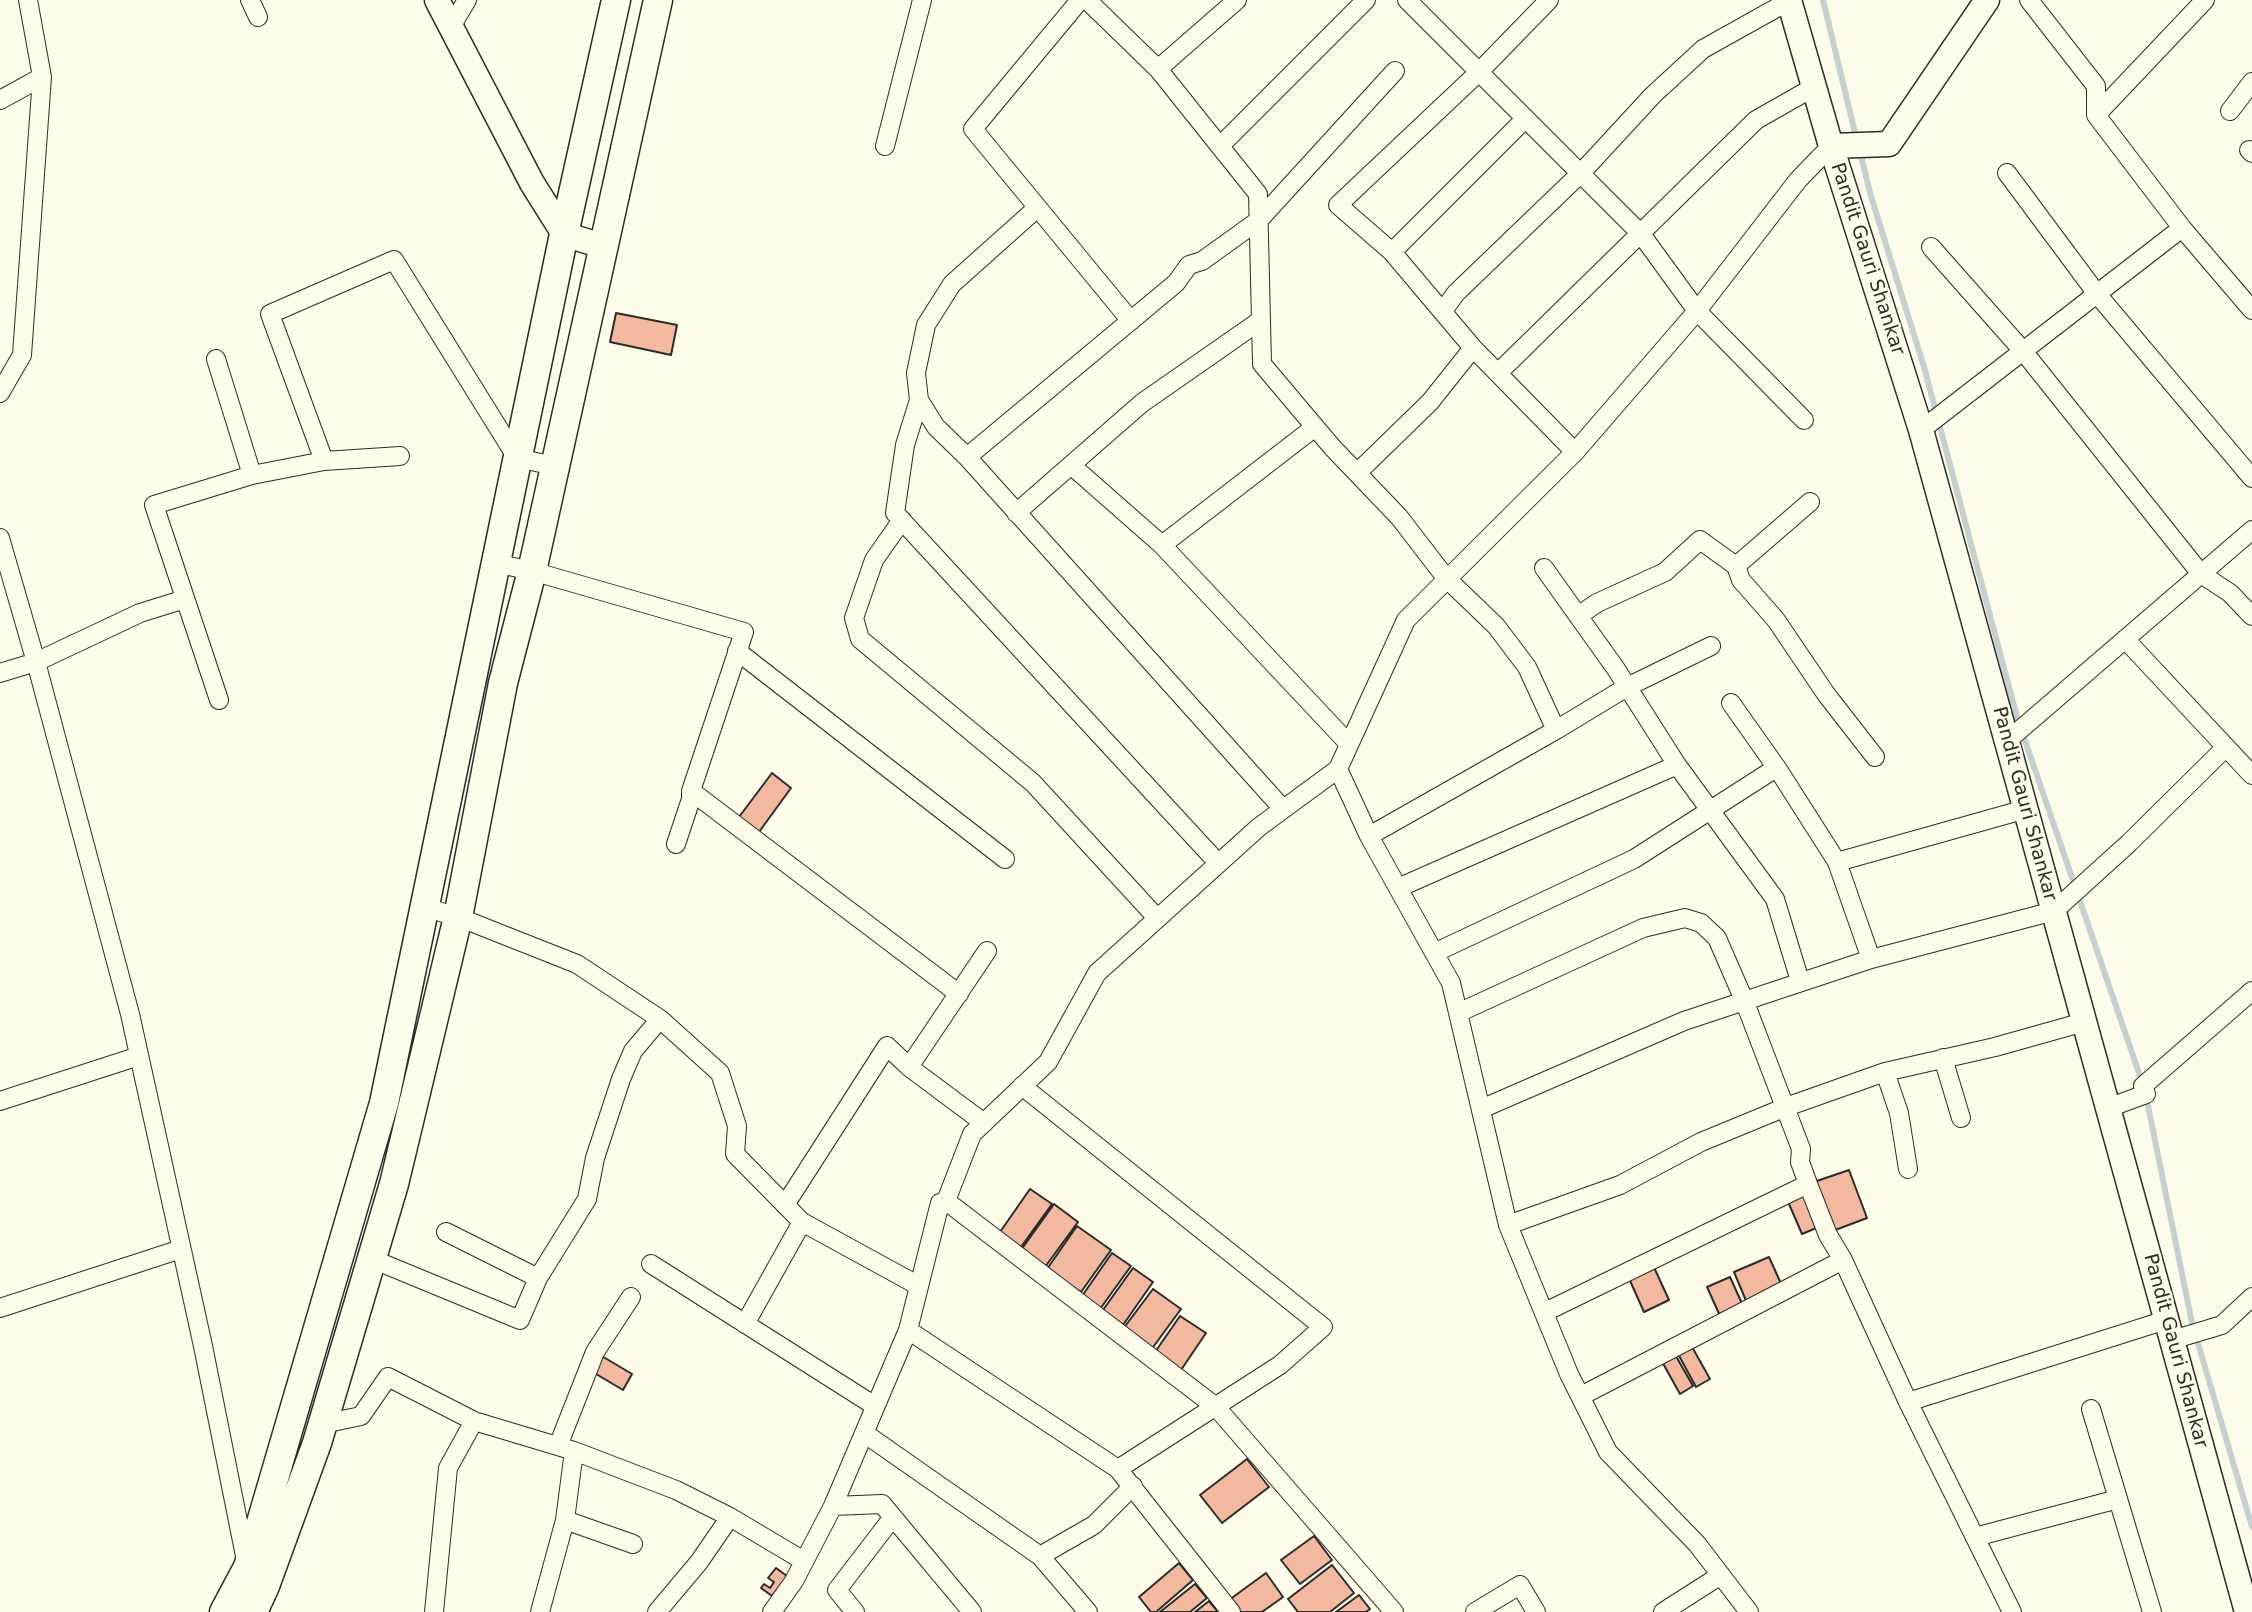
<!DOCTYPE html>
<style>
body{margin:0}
canvas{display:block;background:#fdfbea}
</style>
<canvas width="2252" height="1612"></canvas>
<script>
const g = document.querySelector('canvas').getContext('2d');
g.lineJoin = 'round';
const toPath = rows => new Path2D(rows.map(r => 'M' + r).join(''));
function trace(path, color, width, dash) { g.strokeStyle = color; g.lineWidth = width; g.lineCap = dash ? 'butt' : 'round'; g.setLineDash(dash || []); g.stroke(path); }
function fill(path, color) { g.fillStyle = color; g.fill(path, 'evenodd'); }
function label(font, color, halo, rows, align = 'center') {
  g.font = font + ' "DejaVu Sans",sans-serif'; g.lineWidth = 5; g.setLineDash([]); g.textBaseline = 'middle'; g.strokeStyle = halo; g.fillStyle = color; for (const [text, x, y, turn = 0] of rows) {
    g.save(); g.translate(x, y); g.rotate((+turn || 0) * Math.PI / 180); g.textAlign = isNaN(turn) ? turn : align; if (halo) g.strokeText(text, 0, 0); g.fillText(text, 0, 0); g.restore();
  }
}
const stream = toPath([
 [1823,0,1857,141],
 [1860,151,1870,193,1924,367,2017,717,2143,1085],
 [2146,1096,2192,1323,2252,1527]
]);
const building = toPath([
 [616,313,677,325,671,355,610,342,616,313],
 [772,773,791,788,759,832,739,817,772,773],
 [1849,1170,1867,1218,1830,1232,1811,1183,1849,1170],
 [1805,1188,1821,1226,1802,1234,1786,1197,1805,1188],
 [1030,1189,1052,1204,1021,1247,1000,1232,1030,1189],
 [1054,1204,1078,1222,1045,1267,1021,1250,1054,1204],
 [1077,1226,1111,1250,1081,1292,1047,1269,1077,1226],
 [1112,1253,1131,1266,1100,1309,1082,1296,1112,1253],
 [1769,1257,1783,1288,1747,1303,1734,1272,1769,1257],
 [1652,1263,1669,1300,1644,1312,1627,1274,1652,1263],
 [1133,1268,1153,1282,1123,1325,1103,1310,1133,1268],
 [1730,1277,1744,1308,1721,1318,1707,1287,1730,1277],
 [1153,1289,1181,1309,1151,1350,1123,1329,1153,1289],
 [1180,1316,1206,1333,1179,1373,1153,1355,1180,1316],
 [1691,1345,1710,1379,1696,1387,1677,1352,1691,1345],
 [1673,1351,1693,1386,1680,1394,1660,1358,1673,1351],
 [600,1355,632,1374,623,1390,591,1371,600,1355],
 [1247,1459,1269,1487,1222,1523,1200,1495,1247,1459],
 [1314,1536,1332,1560,1300,1584,1281,1560,1314,1536],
 [1179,1563,1193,1580,1156,1612,1151,1612,1139,1597,1179,1563],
 [1332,1565,1354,1593,1330,1612,1298,1612,1288,1599,1332,1565],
 [776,1568,787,1576,772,1596,761,1588,764,1584,770,1588,774,1582,768,1578,776,1568],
 [1266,1573,1283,1597,1262,1612,1237,1612,1229,1600,1266,1573],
 [1195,1584,1207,1598,1190,1612,1160,1612,1195,1584],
 [1359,1595,1370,1609,1366,1612,1336,1612,1359,1595],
 [1209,1601,1218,1612,1195,1612,1209,1601]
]);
const street = toPath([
 [250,0,258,17],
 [1080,0,973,129,1131,321],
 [1087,0,1158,69,1258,194,1262,364,1332,447,1399,517,1446,578,1496,626,1527,667,1556,730],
 [1407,0,1641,234,1697,311,1804,420],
 [1549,0,1479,72,1338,205,1392,252,1473,348,1575,452],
 [2029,0,2096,86,2096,115,2182,228],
 [451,27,467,0],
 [1158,69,1237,0],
 [0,100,42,77],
 [2230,111,2252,82],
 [2096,115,2205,0],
 [885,146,922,0],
 [1220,146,1366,0],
 [2249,150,2252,153],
 [2007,173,2097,294,2252,478],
 [1037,208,952,284,926,325,916,373,919,400,905,445,895,513,1218,863],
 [1931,247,2023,351,2201,574,2230,593,2252,616],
 [1392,252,1525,119],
 [1443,311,1456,293,1581,173,1653,95,1703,49,1789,1],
 [216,359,252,475],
 [1498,373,1756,120,1814,87],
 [0,393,22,355,42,77,28,0],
 [919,400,936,427,967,457,1283,809],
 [1921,430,2182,228,2252,310],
 [967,457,1176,283,1189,265,1202,261,1259,220,1395,71],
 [324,461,270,314,394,260,517,458,555,466],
 [1071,465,1162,545,1349,744],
 [1357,473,1430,402,1473,348],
 [1016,513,1142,403,1261,320],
 [902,520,874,560,854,618,860,639,1033,783,1157,918],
 [0,538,36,662,130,1014,203,1346,246,1561],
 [1162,545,1315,427],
 [495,563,532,571,744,632,691,791,959,994],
 [1736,566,1810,502],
 [1544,568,1616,669,1677,765,1775,899,1800,981],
 [1578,616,1597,603,1665,572,1700,540,1736,566,1741,580,1776,620,1826,694,1875,757],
 [2125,639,2252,775],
 [737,651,1005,859],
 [0,673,36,662,140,613,185,599],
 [219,700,154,505,252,475,324,461,400,456],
 [1731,703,1779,771,1837,862,1871,959],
 [2007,741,2252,530],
 [1369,836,1556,730,1627,687,1711,646],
 [676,844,691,799,691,791],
 [1837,862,2026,809],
 [1398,888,1677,765],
 [424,907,458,917,577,964,660,1019,720,1073,737,1126,735,1154,802,1222,919,1286],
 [1434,953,1634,859,1776,768],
 [1458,1013,1643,928,1685,918,1701,923,1717,938,1744,1000,1801,1149,1800,1162,1808,1184],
 [1943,1058,1961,1118],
 [909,1067,984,1123],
 [1885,1072,1899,1113,1908,1169],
 [0,1101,139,1056],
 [2108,1108,2146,1094,2143,1086,2252,991],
 [1481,1109,1684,1021,1871,959,2054,911,2129,843,2225,748],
 [946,1201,1216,1407,1394,1612],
 [785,1205,887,1046,909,1067,987,951],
 [1508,1225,1620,1185,1701,1142,1786,1107,1885,1072,1995,1047,2084,1022],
 [446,1232,538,1278,587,1199,595,1158,621,1079,633,1051,660,1019],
 [372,1259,520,1320,538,1278],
 [651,1264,875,1406],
 [0,1308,181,1249],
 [1545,1312,1808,1184,1828,1235,1843,1260,1908,1402,2012,1612],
 [745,1324,802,1222],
 [908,1330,1118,1469,1280,1365,1323,1327,1022,1086],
 [2172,1340,2222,1325,2252,1297],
 [1581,1396,1843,1260],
 [1908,1402,2166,1320],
 [2091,1409,2152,1612],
 [323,1424,361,1416,388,1377,474,1421,574,1451,676,1490,730,1517,804,1561],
 [864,1433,1040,1556,1088,1612],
 [558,1446,595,1352,631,1297],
 [1118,1469,1231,1612],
 [833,1506,882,1504,972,1612],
 [565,1520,633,1544],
 [1975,1537,2118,1499],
 [1040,1556,1094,1525,1133,1486],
 [434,1612,448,1468,474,1421],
 [540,1612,565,1520,574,1451],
 [657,1612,699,1562,730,1517],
 [772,1612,794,1581,833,1506,908,1330,940,1203,946,1201,972,1134,1048,1062,1097,973,1259,827,1338,769],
 [855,1612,837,1590,893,1517],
 [1475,1612,1520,1585,1536,1612],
 [1663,1612,1721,1575],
 [1749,1612,1697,1544,1608,1452,1569,1374,1508,1225,1451,983,1369,836,1338,769,1406,620,1575,452,1697,311,1798,180,1831,146]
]);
const secondary = toPath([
 [437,0,532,183,564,234,605,247],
 [1789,0,1831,146,1921,430,2247,1612],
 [1831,146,1889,144,1987,0]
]);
const primary = toPath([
 [224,1612,248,1567,384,1103,564,234,616,0],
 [253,1612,265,1586,317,1443,394,1184,458,917,503,683,532,571,658,0]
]);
const streetNames = [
 ["Pandit Gauri Shankar",1867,259,72],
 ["Pandit Gauri Shankar",2024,804,75],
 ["Pandit Gauri Shankar",2175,1351,75]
];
trace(stream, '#c7d0d0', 6);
fill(building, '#f2b8a0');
trace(building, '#2b2b2b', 2);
trace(street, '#2b2b2b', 20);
trace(secondary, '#2b2b2b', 27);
trace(primary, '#2b2b2b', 31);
trace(street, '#fdfbea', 18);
trace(secondary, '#fdfbea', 24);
trace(primary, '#fdfbea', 28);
label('19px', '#2b2b2b', '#fdfbea', streetNames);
</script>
